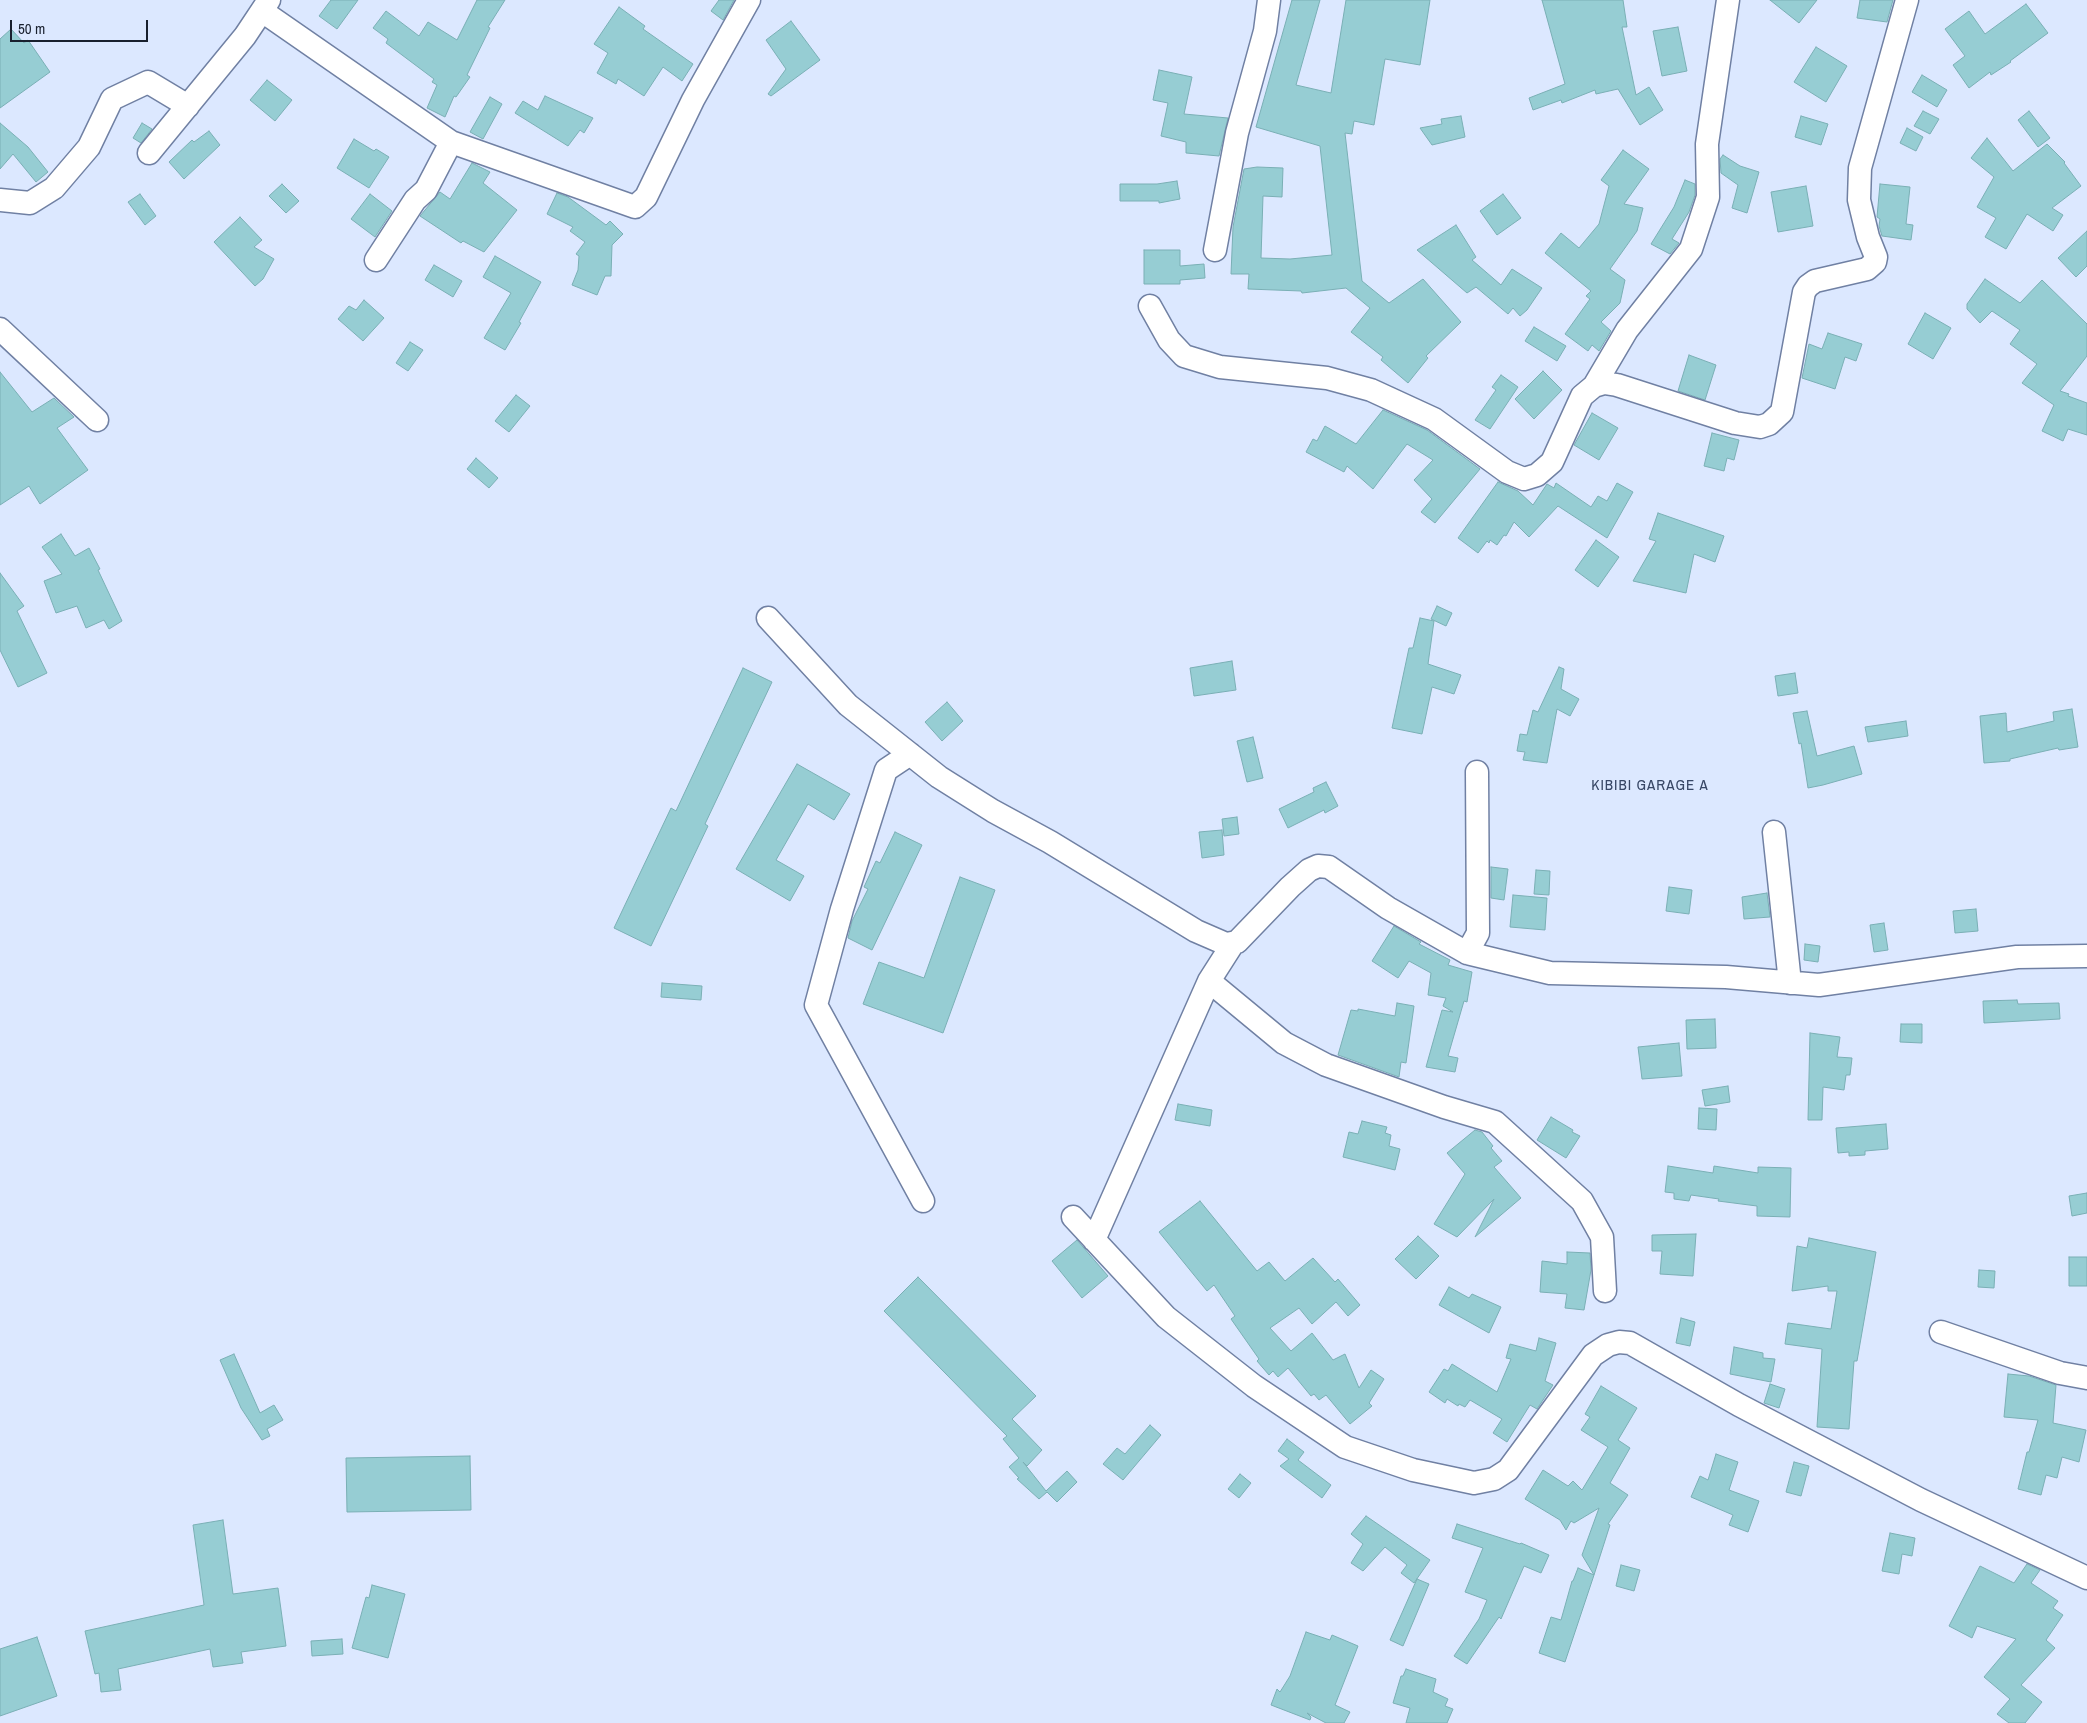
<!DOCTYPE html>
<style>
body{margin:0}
#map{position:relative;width:2087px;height:1723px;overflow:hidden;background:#dce8ff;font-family:"Archivo Narrow",sans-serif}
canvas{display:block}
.scale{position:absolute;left:10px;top:20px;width:138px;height:22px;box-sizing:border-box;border:2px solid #19202e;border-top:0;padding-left:6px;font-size:15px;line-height:18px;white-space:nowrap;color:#19202e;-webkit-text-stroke:4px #dce8ff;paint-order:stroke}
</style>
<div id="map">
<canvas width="2087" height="1723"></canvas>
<div class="scale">50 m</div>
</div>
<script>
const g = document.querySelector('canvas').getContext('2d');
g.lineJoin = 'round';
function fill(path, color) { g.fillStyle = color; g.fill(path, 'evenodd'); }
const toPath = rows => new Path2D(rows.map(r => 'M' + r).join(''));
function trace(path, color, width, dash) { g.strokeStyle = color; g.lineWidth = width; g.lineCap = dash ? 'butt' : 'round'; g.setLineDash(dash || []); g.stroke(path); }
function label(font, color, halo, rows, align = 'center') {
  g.font = font + ' "Archivo Narrow",sans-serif'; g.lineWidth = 4; g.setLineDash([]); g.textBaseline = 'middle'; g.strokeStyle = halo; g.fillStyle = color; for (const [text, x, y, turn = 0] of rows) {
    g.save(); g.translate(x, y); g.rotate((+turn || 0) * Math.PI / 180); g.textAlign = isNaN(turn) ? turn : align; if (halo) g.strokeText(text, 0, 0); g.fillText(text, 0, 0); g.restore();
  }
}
const building = toPath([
 [331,0,358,0,337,29,319,16,331,0],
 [477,0,505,0,488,27,490,28,467,75,470,77,456,97,454,96,445,117,427,108,437,85,432,82,434,79,386,43,388,39,373,28,386,11,419,36,428,22,457,40,477,0],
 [719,0,734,0,723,20,711,11,719,0],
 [1292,0,1320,0,1296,85,1331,93,1346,0,1430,0,1420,65,1385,59,1374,125,1354,121,1352,134,1345,133,1362,281,1389,303,1423,279,1461,322,1426,356,1428,358,1408,383,1381,360,1383,357,1351,332,1370,308,1346,288,1302,293,1301,291,1248,289,1249,274,1231,274,1233,227,1244,169,1257,167,1283,168,1282,197,1263,196,1261,258,1290,259,1332,255,1320,146,1256,127,1292,0],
 [1542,0,1623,0,1627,27,1622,27,1636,95,1649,87,1663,110,1640,125,1618,89,1596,94,1595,90,1562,103,1561,100,1533,110,1529,98,1565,84,1542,0],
 [1770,0,1817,0,1799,23,1770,0],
 [1860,0,1893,0,1887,22,1857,18,1860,0],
 [2026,4,2048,33,2010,61,2011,62,1991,75,1990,72,1969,88,1953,65,1965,56,1945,29,1969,11,1985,34,2026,4],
 [619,7,645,26,643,29,693,64,682,81,663,67,644,96,618,79,616,84,597,73,608,53,594,44,619,7],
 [791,21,820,60,771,96,768,94,786,69,766,40,791,21],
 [1678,27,1687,71,1662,76,1653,31,1678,27],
 [11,29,24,43,28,40,50,72,0,108,0,39,11,29],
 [1816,47,1847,66,1826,102,1794,82,1816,47],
 [1159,70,1192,77,1184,114,1228,118,1219,156,1186,153,1186,142,1161,136,1168,103,1153,100,1159,70],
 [1922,75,1947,90,1937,107,1912,92,1922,75],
 [267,80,292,100,275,121,250,100,267,80],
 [545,96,593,118,584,133,580,130,568,146,515,113,523,101,538,110,545,96],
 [490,97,502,104,483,139,470,132,490,97],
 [1923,111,1939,119,1930,134,1914,126,1923,111],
 [2029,111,2050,138,2038,147,2018,120,2029,111],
 [1461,116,1465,137,1432,145,1420,128,1442,124,1441,119,1461,116],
 [1801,116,1828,124,1821,145,1795,137,1801,116],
 [0,123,28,147,48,172,36,182,13,154,0,169,0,123],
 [142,123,152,129,141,143,133,138,142,123],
 [1907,128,1923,137,1916,151,1900,143,1907,128],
 [209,131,220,145,184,179,169,162,192,140,194,142,209,131],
 [1987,138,2013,171,2047,144,2065,162,2064,163,2081,186,2052,208,2063,215,2053,231,2027,214,2006,249,1985,237,1996,218,1977,207,1994,177,1971,158,1987,138],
 [354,139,374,151,376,149,389,157,369,188,337,168,354,139],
 [1623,150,1649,169,1624,204,1643,208,1637,231,1610,269,1625,280,1620,303,1601,322,1611,331,1599,351,1592,345,1588,351,1565,334,1590,299,1586,296,1591,291,1545,253,1561,233,1579,248,1599,224,1609,186,1601,180,1623,150],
 [1723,155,1740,166,1759,172,1747,213,1732,208,1738,185,1721,173,1720,159,1723,155],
 [472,163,490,172,483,183,517,210,484,252,463,241,461,243,420,216,440,192,450,199,472,163],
 [1685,180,1695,184,1695,195,1689,212,1672,239,1679,243,1670,254,1651,244,1674,207,1685,180],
 [1177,181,1180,199,1159,203,1159,201,1120,201,1120,184,1157,184,1177,181],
 [282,184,299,201,286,213,269,196,282,184],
 [1880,184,1910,187,1906,224,1913,225,1911,240,1882,236,1879,226,1880,219,1877,217,1880,184],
 [1806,186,1813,226,1778,232,1771,192,1806,186],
 [557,193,568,197,606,225,610,221,623,234,612,245,611,276,605,276,597,295,572,285,578,270,579,256,576,254,585,242,570,231,573,227,547,214,557,193],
 [140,194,156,216,145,225,128,202,140,194],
 [370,194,392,211,375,237,351,219,370,194],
 [1503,194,1521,218,1497,235,1480,211,1503,194],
 [240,217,262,240,254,247,274,259,263,279,255,286,214,242,240,217],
 [1456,225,1476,257,1472,260,1501,285,1512,269,1542,288,1527,310,1520,316,1513,308,1508,314,1476,287,1467,293,1417,250,1456,225],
 [2087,231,2087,266,2076,277,2058,258,2087,231],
 [1144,250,1180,250,1180,266,1204,264,1205,278,1180,280,1180,284,1144,284,1144,250],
 [495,256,541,282,519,322,521,323,505,350,484,338,511,293,483,277,495,256],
 [434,265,462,281,453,297,425,280,434,265],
 [1985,279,2020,303,2042,280,2087,324,2087,356,2060,391,2069,394,2068,396,2087,403,2087,435,2068,429,2063,441,2042,431,2054,405,2022,383,2037,364,2010,344,2020,330,1992,311,1980,323,1967,309,1967,304,1985,279],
 [364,300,384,318,363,341,338,319,349,306,356,310,364,300],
 [1925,313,1951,328,1933,359,1908,344,1925,313],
 [1534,327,1566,346,1557,361,1525,341,1534,327],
 [1828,333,1862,344,1856,361,1845,357,1835,389,1802,378,1809,344,1822,349,1828,333],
 [410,342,423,350,408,371,396,363,410,342],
 [1689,355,1716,365,1705,400,1678,391,1689,355],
 [1543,371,1562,390,1534,419,1515,399,1543,371],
 [0,372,32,412,54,398,74,417,57,428,88,470,40,504,29,486,0,505,0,372],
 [1501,375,1518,387,1490,429,1475,420,1496,390,1492,387,1501,375],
 [516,395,530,406,509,432,495,421,516,395],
 [1383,410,1427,430,1480,469,1435,523,1421,512,1432,499,1414,480,1433,460,1407,444,1373,489,1347,466,1344,472,1306,452,1313,439,1317,441,1325,426,1356,444,1383,410],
 [1592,413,1618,428,1599,460,1574,445,1592,413],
 [1712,433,1739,440,1734,460,1727,458,1724,471,1704,466,1712,433],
 [476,458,498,478,489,488,467,469,476,458],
 [1498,482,1518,491,1533,505,1547,484,1554,488,1556,483,1591,507,1598,496,1607,501,1617,483,1633,492,1607,538,1558,506,1529,537,1514,522,1506,536,1504,535,1497,545,1490,540,1489,543,1487,541,1478,553,1458,538,1498,482],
 [1658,513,1724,536,1715,562,1694,554,1686,593,1633,581,1656,541,1649,539,1658,513],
 [61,534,75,556,89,548,100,569,98,570,122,621,109,629,104,620,86,628,77,606,56,613,44,581,62,574,42,547,61,534],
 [1596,540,1619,557,1598,587,1575,570,1596,540],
 [0,573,24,606,17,611,47,673,18,687,0,650,0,573],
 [1437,606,1452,613,1446,626,1431,619,1437,606],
 [1420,618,1434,621,1428,664,1461,675,1454,694,1432,687,1422,734,1392,728,1409,648,1413,648,1420,618],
 [1232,661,1236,690,1194,696,1190,668,1232,661],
 [1559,667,1564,669,1561,689,1579,699,1570,716,1557,709,1547,763,1523,760,1525,752,1517,751,1520,734,1527,735,1533,710,1538,712,1559,667],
 [743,668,772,682,705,824,708,826,651,946,614,928,671,808,676,811,743,668],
 [1795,673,1798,693,1778,696,1775,676,1795,673],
 [947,702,963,721,942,741,925,722,947,702],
 [2072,709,2078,747,2059,750,2058,748,2010,759,2010,761,1984,763,1980,716,2006,713,2007,732,2054,721,2053,712,2072,709],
 [1807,711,1817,756,1854,746,1862,774,1823,785,1808,788,1801,743,1799,744,1793,713,1807,711],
 [1906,721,1908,736,1868,742,1865,727,1906,721],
 [1253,737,1263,778,1247,782,1237,741,1253,737],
 [797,764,850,794,834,820,808,804,776,860,804,876,790,901,736,869,797,764],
 [1326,782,1338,806,1325,813,1324,810,1288,828,1279,809,1314,792,1313,788,1326,782],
 [1237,817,1239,834,1224,836,1222,819,1237,817],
 [1222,830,1224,855,1202,858,1199,832,1222,830],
 [895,832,922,845,872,950,848,938,852,921,868,889,864,887,876,861,880,863,895,832],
 [1491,867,1508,869,1504,900,1491,898,1491,867],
 [1536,870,1550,871,1549,895,1534,894,1536,870],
 [960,877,995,890,943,1033,863,1004,879,962,924,978,960,877],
 [1669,887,1692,890,1689,914,1666,911,1669,887],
 [1767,893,1770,917,1744,919,1742,897,1767,893],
 [1513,895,1547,898,1545,930,1510,927,1513,895],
 [1976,909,1978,931,1955,933,1953,911,1976,909],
 [1884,923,1888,950,1874,952,1870,925,1884,923],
 [1394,926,1421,942,1419,944,1450,960,1448,965,1472,972,1467,1002,1464,1001,1448,1056,1458,1058,1455,1072,1426,1067,1442,1010,1453,1012,1443,1006,1446,998,1428,995,1431,973,1409,961,1398,978,1372,961,1394,926],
 [1805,944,1820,946,1818,962,1804,960,1805,944],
 [662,983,702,986,701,1000,661,997,662,983],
 [2017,1000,2018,1004,2059,1003,2060,1019,1984,1023,1983,1001,2017,1000],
 [1397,1003,1414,1006,1406,1063,1401,1062,1399,1077,1338,1055,1351,1010,1358,1011,1358,1009,1395,1016,1397,1003],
 [1715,1019,1716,1048,1687,1049,1686,1020,1715,1019],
 [1901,1024,1922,1024,1922,1043,1900,1042,1901,1024],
 [1810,1033,1840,1037,1837,1057,1852,1058,1850,1075,1846,1075,1844,1090,1823,1087,1822,1120,1808,1120,1810,1033],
 [1679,1043,1682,1076,1642,1079,1638,1047,1679,1043],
 [1728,1086,1730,1102,1705,1106,1702,1090,1728,1086],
 [1178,1104,1212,1110,1210,1126,1175,1120,1178,1104],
 [1699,1108,1717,1109,1716,1130,1698,1129,1699,1108],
 [1551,1117,1573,1130,1572,1132,1580,1136,1566,1158,1537,1140,1551,1117],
 [1362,1121,1387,1127,1385,1133,1391,1135,1389,1146,1400,1149,1395,1170,1343,1157,1349,1132,1358,1134,1362,1121],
 [1886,1124,1888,1149,1865,1151,1865,1155,1849,1156,1849,1152,1838,1153,1836,1128,1886,1124],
 [1475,1130,1482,1132,1493,1146,1491,1148,1502,1161,1494,1167,1521,1198,1475,1237,1494,1199,1457,1237,1434,1224,1465,1174,1447,1153,1475,1130],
 [1668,1166,1713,1173,1714,1166,1758,1173,1758,1167,1791,1168,1790,1217,1757,1216,1757,1206,1718,1201,1719,1199,1691,1195,1689,1201,1674,1199,1674,1193,1665,1192,1668,1166],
 [2087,1193,2087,1213,2072,1216,2069,1196,2087,1193],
 [1200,1201,1257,1271,1269,1262,1285,1281,1313,1258,1335,1282,1338,1279,1360,1305,1348,1316,1336,1302,1312,1324,1299,1308,1270,1328,1291,1351,1312,1333,1333,1360,1345,1354,1359,1388,1371,1370,1384,1379,1369,1403,1372,1406,1350,1424,1326,1395,1319,1400,1314,1394,1311,1396,1288,1368,1278,1377,1273,1371,1269,1375,1257,1361,1259,1359,1231,1319,1235,1316,1214,1285,1207,1291,1159,1232,1200,1201],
 [1696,1234,1693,1276,1660,1274,1662,1251,1652,1251,1652,1235,1696,1234],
 [1418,1236,1439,1256,1416,1279,1395,1259,1418,1236],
 [1809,1238,1876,1252,1857,1361,1854,1361,1849,1429,1817,1427,1822,1349,1785,1344,1788,1323,1831,1329,1837,1291,1828,1291,1828,1286,1792,1291,1797,1246,1807,1248,1809,1238],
 [1077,1240,1108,1276,1082,1298,1052,1261,1077,1240],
 [1567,1252,1590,1253,1591,1270,1584,1310,1565,1308,1567,1294,1540,1292,1542,1261,1567,1264,1567,1252],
 [2069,1257,2087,1257,2087,1286,2069,1286,2069,1257],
 [1979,1270,1995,1271,1994,1288,1978,1287,1979,1270],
 [918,1277,1036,1396,1012,1419,1042,1450,1027,1466,1023,1462,1046,1491,1067,1471,1077,1482,1057,1502,1047,1492,1039,1499,1017,1479,1019,1478,1009,1467,1019,1458,1003,1439,1007,1436,884,1311,918,1277],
 [1449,1287,1469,1298,1472,1294,1501,1307,1489,1333,1439,1305,1449,1287],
 [1681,1318,1695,1322,1690,1346,1676,1343,1681,1318],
 [1539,1338,1556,1343,1545,1381,1553,1385,1537,1409,1530,1405,1507,1442,1493,1433,1502,1419,1470,1400,1465,1407,1459,1404,1458,1406,1447,1399,1445,1403,1429,1392,1444,1369,1448,1371,1452,1364,1497,1392,1511,1359,1506,1358,1510,1344,1536,1351,1539,1338],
 [1734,1347,1763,1353,1763,1358,1775,1359,1771,1382,1730,1374,1734,1347],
 [234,1354,260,1413,274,1405,283,1420,267,1429,270,1436,262,1440,241,1408,220,1360,234,1354],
 [2008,1374,2029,1376,2056,1385,2053,1423,2086,1430,2079,1462,2062,1457,2057,1478,2046,1475,2041,1495,2018,1489,2027,1452,2029,1452,2038,1420,2004,1417,2008,1374],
 [1770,1384,1785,1389,1779,1408,1764,1403,1770,1384],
 [1601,1386,1637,1408,1618,1440,1630,1448,1610,1483,1628,1495,1608,1524,1610,1525,1594,1575,1582,1555,1599,1508,1574,1523,1571,1521,1566,1530,1560,1520,1525,1499,1543,1470,1568,1486,1573,1481,1582,1490,1608,1447,1581,1430,1590,1417,1585,1414,1601,1386],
 [1150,1425,1161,1435,1123,1480,1103,1464,1117,1448,1125,1454,1150,1425],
 [1287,1439,1304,1452,1298,1460,1331,1485,1322,1498,1280,1466,1289,1459,1278,1451,1287,1439],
 [1716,1454,1738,1462,1729,1490,1759,1501,1748,1532,1729,1525,1733,1515,1691,1497,1700,1476,1708,1480,1716,1454],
 [470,1456,471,1510,347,1512,346,1458,470,1456],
 [1794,1462,1809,1466,1801,1496,1786,1492,1794,1462],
 [1240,1474,1251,1483,1239,1498,1228,1489,1240,1474],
 [1366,1516,1430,1560,1414,1583,1401,1573,1407,1565,1385,1547,1363,1571,1351,1563,1363,1544,1351,1534,1366,1516],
 [223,1520,233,1594,278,1588,286,1646,241,1652,243,1663,213,1667,210,1649,118,1669,121,1690,101,1692,99,1673,95,1674,85,1631,204,1605,193,1525,223,1520],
 [1457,1524,1520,1544,1521,1543,1549,1555,1541,1573,1524,1566,1501,1619,1499,1617,1467,1664,1454,1656,1479,1619,1487,1600,1465,1592,1483,1548,1452,1538,1457,1524],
 [1890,1533,1915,1538,1912,1556,1902,1554,1899,1574,1882,1571,1890,1533],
 [2027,1564,2040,1570,2031,1583,2058,1601,2053,1608,2063,1615,2046,1640,2055,1648,2021,1685,2042,1702,2025,1723,2009,1723,1997,1714,2010,1699,1984,1677,2016,1639,1977,1626,1972,1638,1949,1626,1980,1566,2014,1583,2027,1564],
 [1621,1565,1640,1570,1634,1591,1616,1586,1621,1565],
 [1578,1568,1594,1575,1565,1662,1539,1653,1551,1617,1561,1620,1572,1581,1573,1581,1578,1568],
 [1417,1579,1429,1584,1403,1646,1390,1640,1417,1579],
 [372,1585,405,1594,388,1658,352,1648,366,1597,369,1598,372,1585],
 [1306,1632,1330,1640,1332,1635,1358,1646,1335,1705,1350,1712,1344,1723,1326,1723,1307,1713,1311,1717,1310,1720,1271,1705,1277,1689,1280,1692,1290,1676,1306,1632],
 [37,1637,57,1696,0,1716,0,1649,37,1637],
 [342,1639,343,1654,312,1656,311,1641,342,1639],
 [1406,1669,1436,1679,1433,1692,1448,1699,1445,1706,1453,1709,1447,1723,1406,1723,1410,1708,1393,1703,1401,1676,1403,1676,1406,1669]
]);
const minor = toPath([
 [262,11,451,142,635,207,646,197,693,100,749,0],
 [149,153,245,36,269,0],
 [0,200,30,203,54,188,89,147,112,99,148,82,188,106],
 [1215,250,1237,133,1265,31,1269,0],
 [376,260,415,200,426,190,451,142],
 [1150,306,1169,340,1184,356,1220,367,1327,378,1371,390,1434,419,1507,472,1524,479,1537,475,1552,462,1582,396,1594,386,1604,383,1617,385,1735,423,1760,427,1769,424,1782,412,1804,292,1808,286,1815,281,1867,269,1875,262,1876,257,1868,237,1859,200,1860,168,1907,0],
 [0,329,97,420],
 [1594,386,1627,330,1691,249,1708,197,1707,144,1728,0],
 [768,618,848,705,939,777,993,811,1050,842,1196,931,1226,944,1237,942,1290,887,1309,870,1318,866,1329,867,1388,908,1467,953,1550,973,1726,977,1819,985,2017,957,2087,956],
 [910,754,886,770,842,909,816,1005,923,1201],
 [1774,832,1790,983],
 [1467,953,1478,933,1477,772],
 [1209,981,1284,1043,1326,1065,1444,1107,1495,1122,1582,1201,1602,1237,1605,1291],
 [1073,1217,1166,1317,1254,1386,1345,1447,1413,1470,1474,1483,1494,1479,1508,1470,1593,1355,1608,1345,1619,1342,1630,1343,1739,1405,1921,1500,2087,1578],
 [1094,1240,1209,981,1232,945],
 [1941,1332,2060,1373,2087,1378]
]);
const quarterNames = [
 ["KIBIBI GARAGE A",1650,786]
];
fill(building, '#96cdd3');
trace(building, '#7aafb5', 1);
trace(minor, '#7080a3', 25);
trace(minor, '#fff', 22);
g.letterSpacing = '1px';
label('15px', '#384766', '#dce8ff', quarterNames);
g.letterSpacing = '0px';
</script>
